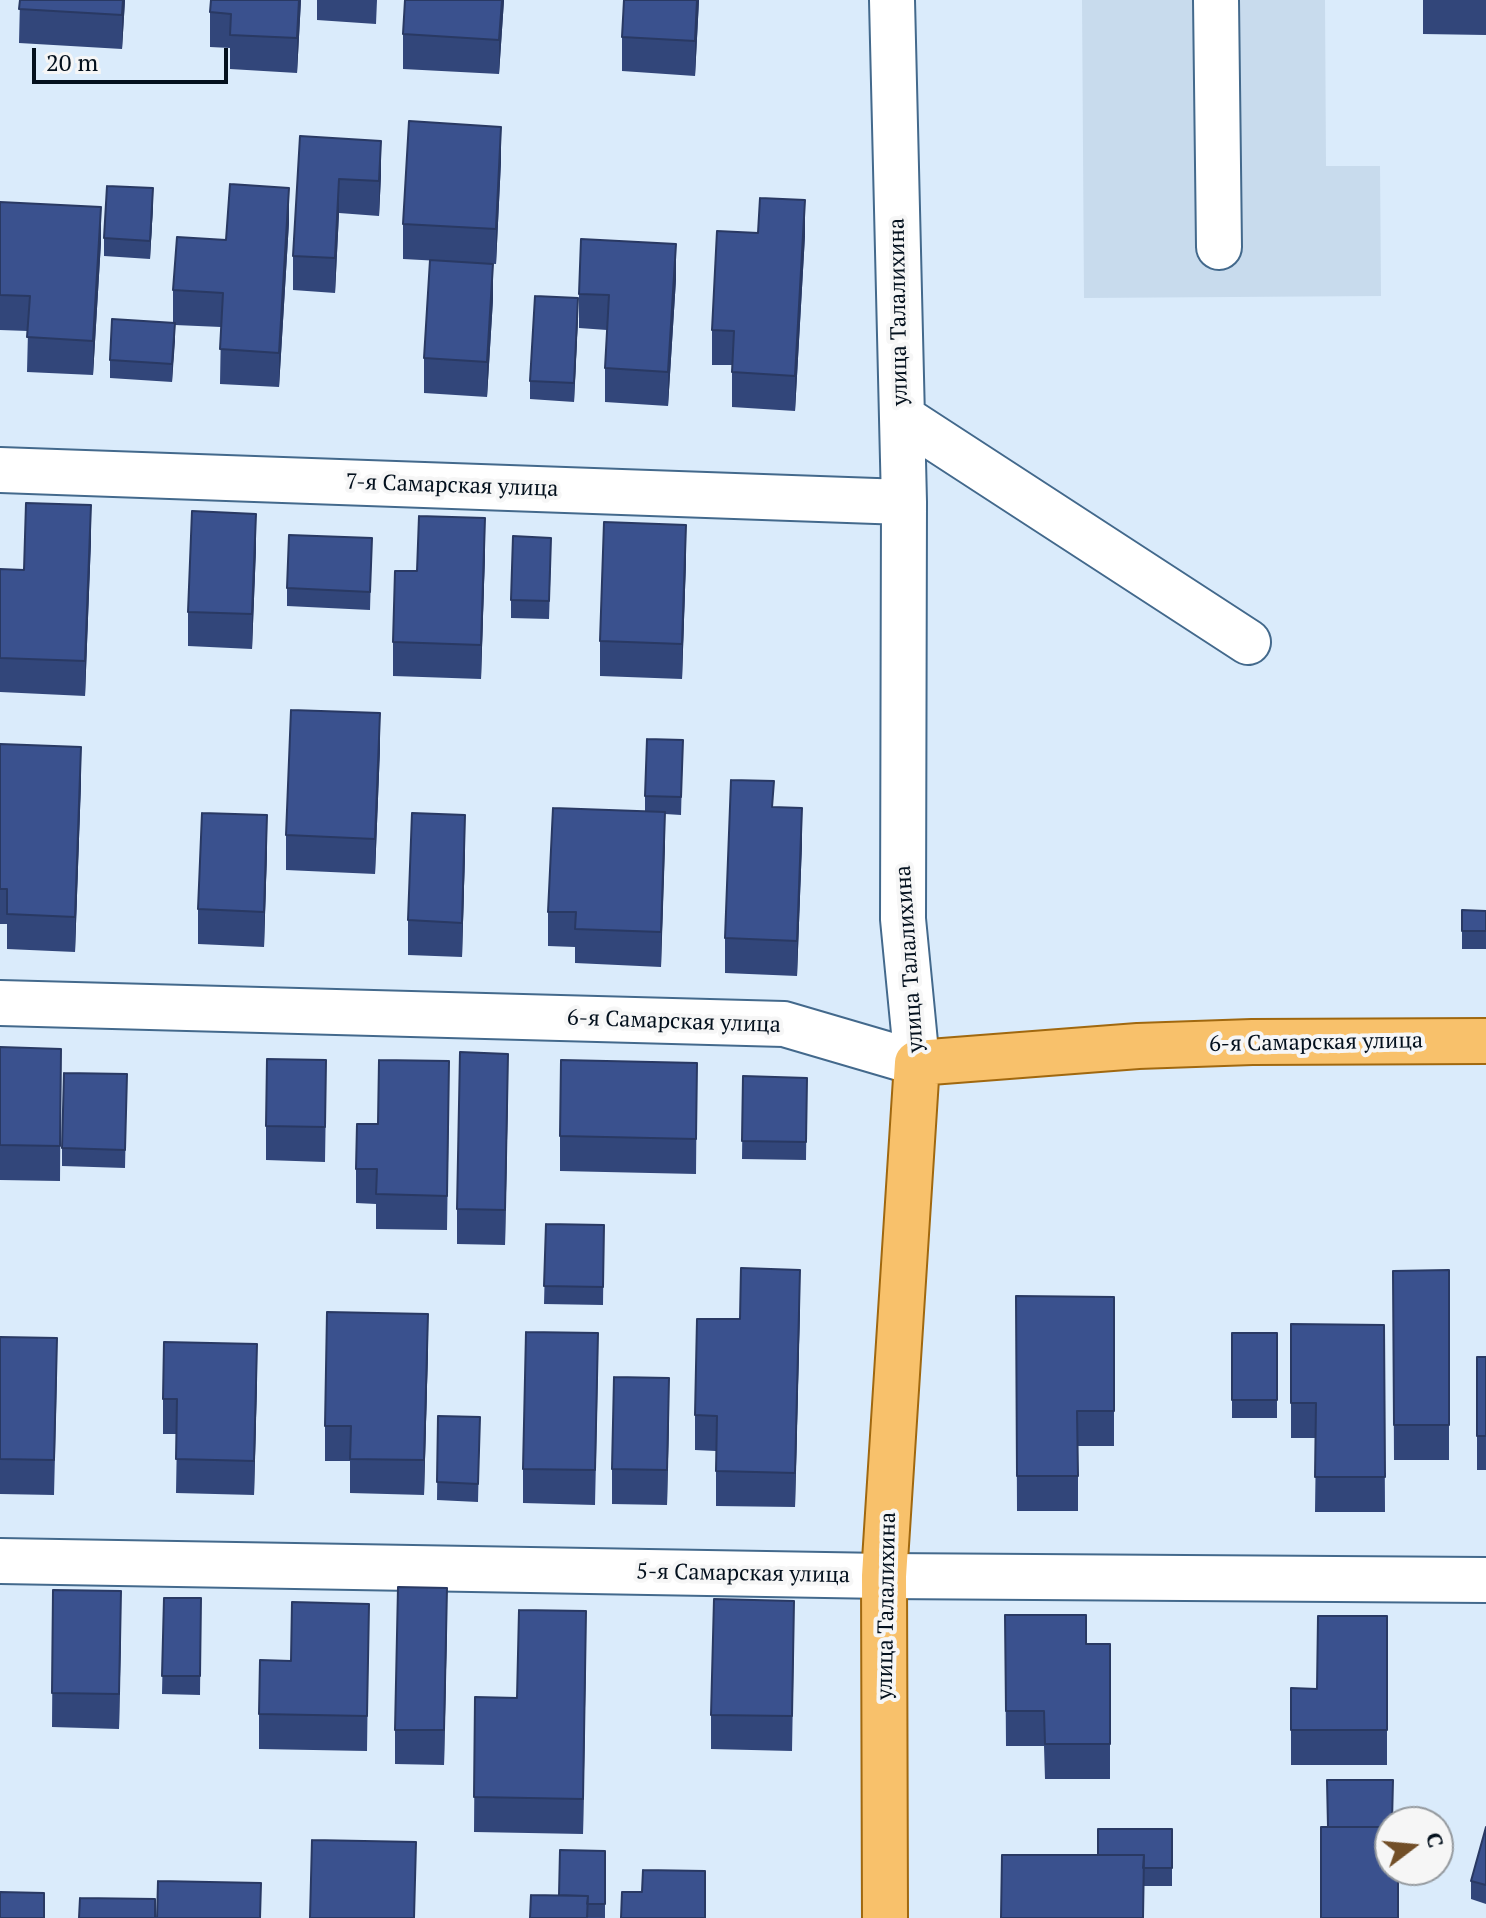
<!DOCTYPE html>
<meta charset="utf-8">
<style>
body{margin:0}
#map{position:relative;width:1486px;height:1918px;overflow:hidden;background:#daebfb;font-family:"PT Serif",serif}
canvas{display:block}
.north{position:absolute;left:1374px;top:1806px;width:80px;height:80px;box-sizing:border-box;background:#f6f6f6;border:2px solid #959a9f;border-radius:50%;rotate:74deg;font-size:22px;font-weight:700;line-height:32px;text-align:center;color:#03101d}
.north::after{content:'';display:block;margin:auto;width:28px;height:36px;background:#724f28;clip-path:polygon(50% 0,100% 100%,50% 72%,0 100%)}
.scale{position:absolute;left:32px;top:48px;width:196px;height:36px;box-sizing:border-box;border:4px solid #03101d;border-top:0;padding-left:10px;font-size:24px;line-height:28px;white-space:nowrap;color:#03101d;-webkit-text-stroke:6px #f6f6f6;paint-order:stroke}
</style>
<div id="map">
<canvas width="1486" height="1918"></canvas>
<div class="north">С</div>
<div class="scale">20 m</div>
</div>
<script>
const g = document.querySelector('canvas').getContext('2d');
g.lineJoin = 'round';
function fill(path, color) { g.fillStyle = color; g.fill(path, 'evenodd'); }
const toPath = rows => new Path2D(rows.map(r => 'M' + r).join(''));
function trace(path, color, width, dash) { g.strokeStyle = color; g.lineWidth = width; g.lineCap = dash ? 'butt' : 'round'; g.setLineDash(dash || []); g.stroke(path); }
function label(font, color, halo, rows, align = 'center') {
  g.font = font + ' "PT Serif",serif'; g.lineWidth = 8; g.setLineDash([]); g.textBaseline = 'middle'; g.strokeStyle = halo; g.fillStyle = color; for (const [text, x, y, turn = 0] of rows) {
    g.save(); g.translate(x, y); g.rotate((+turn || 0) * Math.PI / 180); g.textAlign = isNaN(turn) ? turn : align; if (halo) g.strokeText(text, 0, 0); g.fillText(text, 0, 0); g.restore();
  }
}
const built = toPath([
 [1082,0,1325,0,1326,166,1380,166,1381,296,1084,298]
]);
const minor = toPath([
 [1216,0,1219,247],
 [902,417,1248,642],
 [0,470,904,502],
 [0,1003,784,1024,917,1063,903,919,904,502,892,0],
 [0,1561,884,1576,1486,1580]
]);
const major = toPath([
 [885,1918,884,1576,917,1063,1138,1046,1252,1042,1486,1041]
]);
const wall = toPath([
 [20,0,125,0,122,49,19,43],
 [301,0,297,73,230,69,230,48,210,47,210,12],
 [317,0,377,0,376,24,317,20],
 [405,0,504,0,499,74,403,69,403,34],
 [624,0,699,0,695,76,622,71,622,37],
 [1423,0,1486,0,1486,35,1423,34],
 [300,136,381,175,379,216,339,213,335,293,293,290,293,256],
 [501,161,496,264,403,259,403,224],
 [0,202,101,242,93,375,27,372,28,331,0,330],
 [153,206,150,259,104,256,104,238],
 [289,222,279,387,220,384,221,327,175,325,172,382,110,378,110,360,173,322,173,290,226,240],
 [805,235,795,411,732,407,732,365,712,365,712,330],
 [676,279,668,406,605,402,605,368,607,330,579,328,579,294],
 [493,299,487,397,424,393,424,358],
 [578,316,574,402,530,399,530,381],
 [372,538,370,610,287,606,287,588],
 [91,540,85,696,0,692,0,569,24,570],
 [256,548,252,649,188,646,188,612],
 [485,553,481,679,393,676,393,642,417,571],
 [551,556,549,619,511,618,511,600],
 [686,560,682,679,600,676,600,641],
 [683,740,681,815,665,814,661,967,575,963,575,947,548,946,548,912,645,811,645,796],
 [0,744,81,782,75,952,7,949,7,924,0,924],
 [380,748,375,874,286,870,286,835],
 [802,843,797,976,725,973,725,938],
 [267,850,264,947,198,944,198,909],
 [465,850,462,957,408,955,408,920],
 [1486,911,1486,949,1462,949,1462,931],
 [0,1047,61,1049,60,1181,0,1180],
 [697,1063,696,1174,560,1171,560,1136],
 [127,1074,125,1168,62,1166,62,1148],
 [743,1076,807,1078,806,1160,742,1159],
 [508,1088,505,1245,457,1244,457,1209],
 [326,1095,325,1162,266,1160,266,1126],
 [449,1096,447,1230,376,1229,376,1204,356,1203,356,1169,378,1124],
 [546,1224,604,1225,603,1305,544,1304],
 [1449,1270,1449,1460,1394,1460,1393,1271],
 [1016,1296,1114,1297,1114,1446,1078,1446,1078,1511,1017,1511],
 [800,1304,795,1507,716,1506,716,1451,695,1450,695,1415,740,1319],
 [1291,1324,1384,1325,1385,1512,1315,1512,1316,1438,1291,1438],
 [1232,1333,1277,1333,1277,1418,1232,1418],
 [0,1337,57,1373,54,1495,0,1494],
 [428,1348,424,1495,350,1493,350,1461,325,1461,325,1426],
 [1477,1357,1486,1357,1486,1470,1477,1470],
 [598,1367,595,1505,523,1503,523,1469],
 [257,1379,254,1495,176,1493,177,1434,163,1434,163,1399],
 [669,1413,667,1505,612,1504,612,1469],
 [438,1416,480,1417,478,1502,437,1500],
 [53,1590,121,1626,119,1729,52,1727],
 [164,1598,201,1598,200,1695,162,1694],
 [369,1604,367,1751,259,1749,259,1714,291,1661],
 [1005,1615,1086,1644,1110,1644,1110,1779,1045,1779,1044,1746,1006,1746],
 [1387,1616,1387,1765,1291,1765,1291,1688,1317,1689],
 [447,1622,444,1765,395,1764,395,1730],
 [794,1636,792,1751,711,1749,711,1715],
 [586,1645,583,1834,474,1832,475,1697,517,1698],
 [1486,1827,1486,1904,1471,1899,1471,1881],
 [1172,1829,1172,1886,1144,1886,1098,1855],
 [605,1851,605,1918,530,1918,559,1895]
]);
const shadedWall = toPath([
 [123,0,125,0,122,49,122,15],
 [299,0,301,0,297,73,297,38],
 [502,0,504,0,499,74,499,40],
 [697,0,699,0,695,76,695,41],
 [501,127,501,161,496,264,496,229],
 [381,141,381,175,379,216,379,181],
 [339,179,339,213,335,293,335,258],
 [153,188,153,206,150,259,150,241],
 [289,188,289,222,279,387,279,353],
 [805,200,805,235,795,411,795,376],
 [101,207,101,242,93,375,93,341],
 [676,244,676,279,668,406,668,372],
 [493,264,493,299,487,397,487,362],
 [578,298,578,316,574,402,574,383],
 [175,323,175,341,172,382,172,364],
 [91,505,91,540,85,696,85,661],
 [256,514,256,548,252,649,252,614],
 [485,518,485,553,481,679,481,645],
 [686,525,686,560,682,679,682,644],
 [380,713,380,748,375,874,375,839],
 [81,747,81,782,75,952,75,917],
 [802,808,802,843,797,976,797,941],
 [665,812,665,847,661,967,661,932],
 [267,815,267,850,264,947,264,912],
 [465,815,465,850,462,957,462,923],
 [508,1054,508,1088,505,1245,505,1210],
 [800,1270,800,1304,795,1507,795,1473],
 [428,1314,428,1348,424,1495,424,1460],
 [257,1344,257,1379,254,1495,254,1461],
 [669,1378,669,1413,667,1505,667,1470],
 [447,1588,447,1622,444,1765,444,1730],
 [121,1591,121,1626,119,1729,119,1694],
 [586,1611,586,1645,583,1834,583,1799]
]);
const building = toPath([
 [20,0,123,0,122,15,19,9,20,0],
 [211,0,299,0,297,38,230,35,231,14,210,12,211,0],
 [405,0,502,0,499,40,403,34,405,0],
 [624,0,697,0,695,41,622,37,624,0],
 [409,121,501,127,496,229,403,224,409,121],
 [300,136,381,141,379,181,339,179,335,258,293,256,300,136],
 [230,184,289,188,279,353,220,349,223,293,173,290,177,237,226,240,230,184],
 [107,186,153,188,150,241,104,238,107,186],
 [760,198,805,200,795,376,732,372,734,331,712,330,717,231,758,233,760,198],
 [0,202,101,207,93,341,27,337,30,296,0,295,0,202],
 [581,239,676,244,668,372,605,368,609,295,579,294,581,239],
 [430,260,493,264,487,362,424,358,430,260],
 [535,296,578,298,574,383,530,381,535,296],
 [112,319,175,323,172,364,110,360,112,319],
 [26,503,91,505,85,661,0,658,0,569,24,570,26,503],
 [192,511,256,514,252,614,188,612,192,511],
 [419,516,485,518,481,645,393,642,395,571,417,571,419,516],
 [604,522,686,525,682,644,600,641,604,522],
 [289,535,372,538,370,592,287,588,289,535],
 [513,536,551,538,549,601,511,600,513,536],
 [291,710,380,713,375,839,286,835,291,710],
 [647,739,683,740,681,797,645,796,647,739],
 [0,744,81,747,75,917,7,914,7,889,0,889,0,744],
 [731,780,774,781,772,807,802,808,797,941,725,938,731,780],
 [553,808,665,812,661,932,575,929,576,912,548,912,553,808],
 [202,813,267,815,264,912,198,909,202,813],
 [412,813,465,815,462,923,408,920,412,813],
 [1462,910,1486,911,1486,931,1462,931,1462,910],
 [0,1047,61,1049,60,1146,0,1145,0,1047],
 [460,1052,508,1054,505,1210,457,1209,460,1052],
 [267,1059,326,1060,325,1127,266,1126,267,1059],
 [379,1060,449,1061,447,1196,376,1194,377,1169,356,1169,357,1124,378,1124,379,1060],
 [561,1060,697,1063,696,1139,560,1136,561,1060],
 [64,1073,127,1074,125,1150,62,1148,64,1073],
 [743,1076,807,1078,806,1142,742,1141,743,1076],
 [546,1224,604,1225,603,1287,544,1286,546,1224],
 [741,1268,800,1270,795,1473,716,1471,717,1416,695,1415,697,1319,740,1319,741,1268],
 [1449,1270,1449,1425,1394,1425,1393,1271,1449,1270],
 [1016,1296,1114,1297,1114,1411,1077,1411,1078,1476,1017,1476,1016,1296],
 [327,1312,428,1314,424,1460,350,1459,351,1426,325,1426,327,1312],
 [1291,1324,1384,1325,1385,1477,1315,1477,1316,1403,1291,1403,1291,1324],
 [526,1332,598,1333,595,1470,523,1469,526,1332],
 [1232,1333,1277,1333,1277,1400,1232,1400,1232,1333],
 [0,1337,57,1338,54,1460,0,1459,0,1337],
 [164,1342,257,1344,254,1461,176,1459,177,1399,163,1399,164,1342],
 [1477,1357,1486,1357,1486,1436,1477,1436,1477,1357],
 [614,1377,669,1378,667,1470,612,1469,614,1377],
 [438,1416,480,1417,478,1484,437,1482,438,1416],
 [398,1587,447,1588,444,1730,395,1730,398,1587],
 [53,1590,121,1591,119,1694,52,1693,53,1590],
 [164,1598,201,1598,200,1676,162,1676,164,1598],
 [714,1599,794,1601,792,1716,711,1715,714,1599],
 [292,1602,369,1604,367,1716,259,1714,260,1660,291,1661,292,1602],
 [519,1610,586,1611,583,1799,474,1797,475,1697,517,1698,519,1610],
 [1005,1615,1086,1615,1086,1644,1110,1644,1110,1744,1045,1744,1044,1711,1006,1711,1005,1615],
 [1318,1616,1387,1616,1387,1730,1291,1730,1291,1688,1317,1689,1318,1616],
 [1327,1780,1393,1780,1392,1822,1390,1822,1390,1827,1328,1827,1327,1780],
 [1321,1827,1390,1827,1390,1870,1398,1870,1398,1918,1321,1918,1321,1827],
 [1486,1827,1486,1885,1471,1881,1486,1827],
 [1098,1829,1172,1829,1172,1868,1143,1868,1144,1855,1098,1855,1098,1829],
 [312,1840,416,1842,414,1918,310,1918,312,1840],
 [560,1850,605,1851,605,1904,587,1904,588,1896,559,1895,560,1850],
 [1002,1855,1144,1855,1143,1918,1001,1918,1002,1855],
 [643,1870,705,1871,705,1918,621,1918,622,1892,642,1892,643,1870],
 [158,1881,261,1883,260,1918,157,1918,158,1881],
 [0,1892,44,1893,44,1918,0,1918,0,1892],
 [531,1895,588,1896,587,1918,530,1918,531,1895],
 [80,1898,155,1899,155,1918,79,1918,80,1898]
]);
const streetNames = [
 ["улица Талалихина",899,312,-91],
 ["7-я Самарская улица",452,486,2],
 ["улица Талалихина",910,959,-94],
 ["6-я Самарская улица",674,1022,2],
 ["6-я Самарская улица",1316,1043,-1],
 ["5-я Самарская улица",743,1574,1],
 ["улица Талалихина",887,1606,-89]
];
fill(built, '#c8dbed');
trace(minor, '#43698c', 48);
trace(major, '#a0680f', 48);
trace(minor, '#fff', 44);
trace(major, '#f8c16b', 44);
fill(wall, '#32467a');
fill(shadedWall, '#293963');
fill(building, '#3a518e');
trace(building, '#293963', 2);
label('22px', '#03101d', '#f6f6f6', streetNames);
</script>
